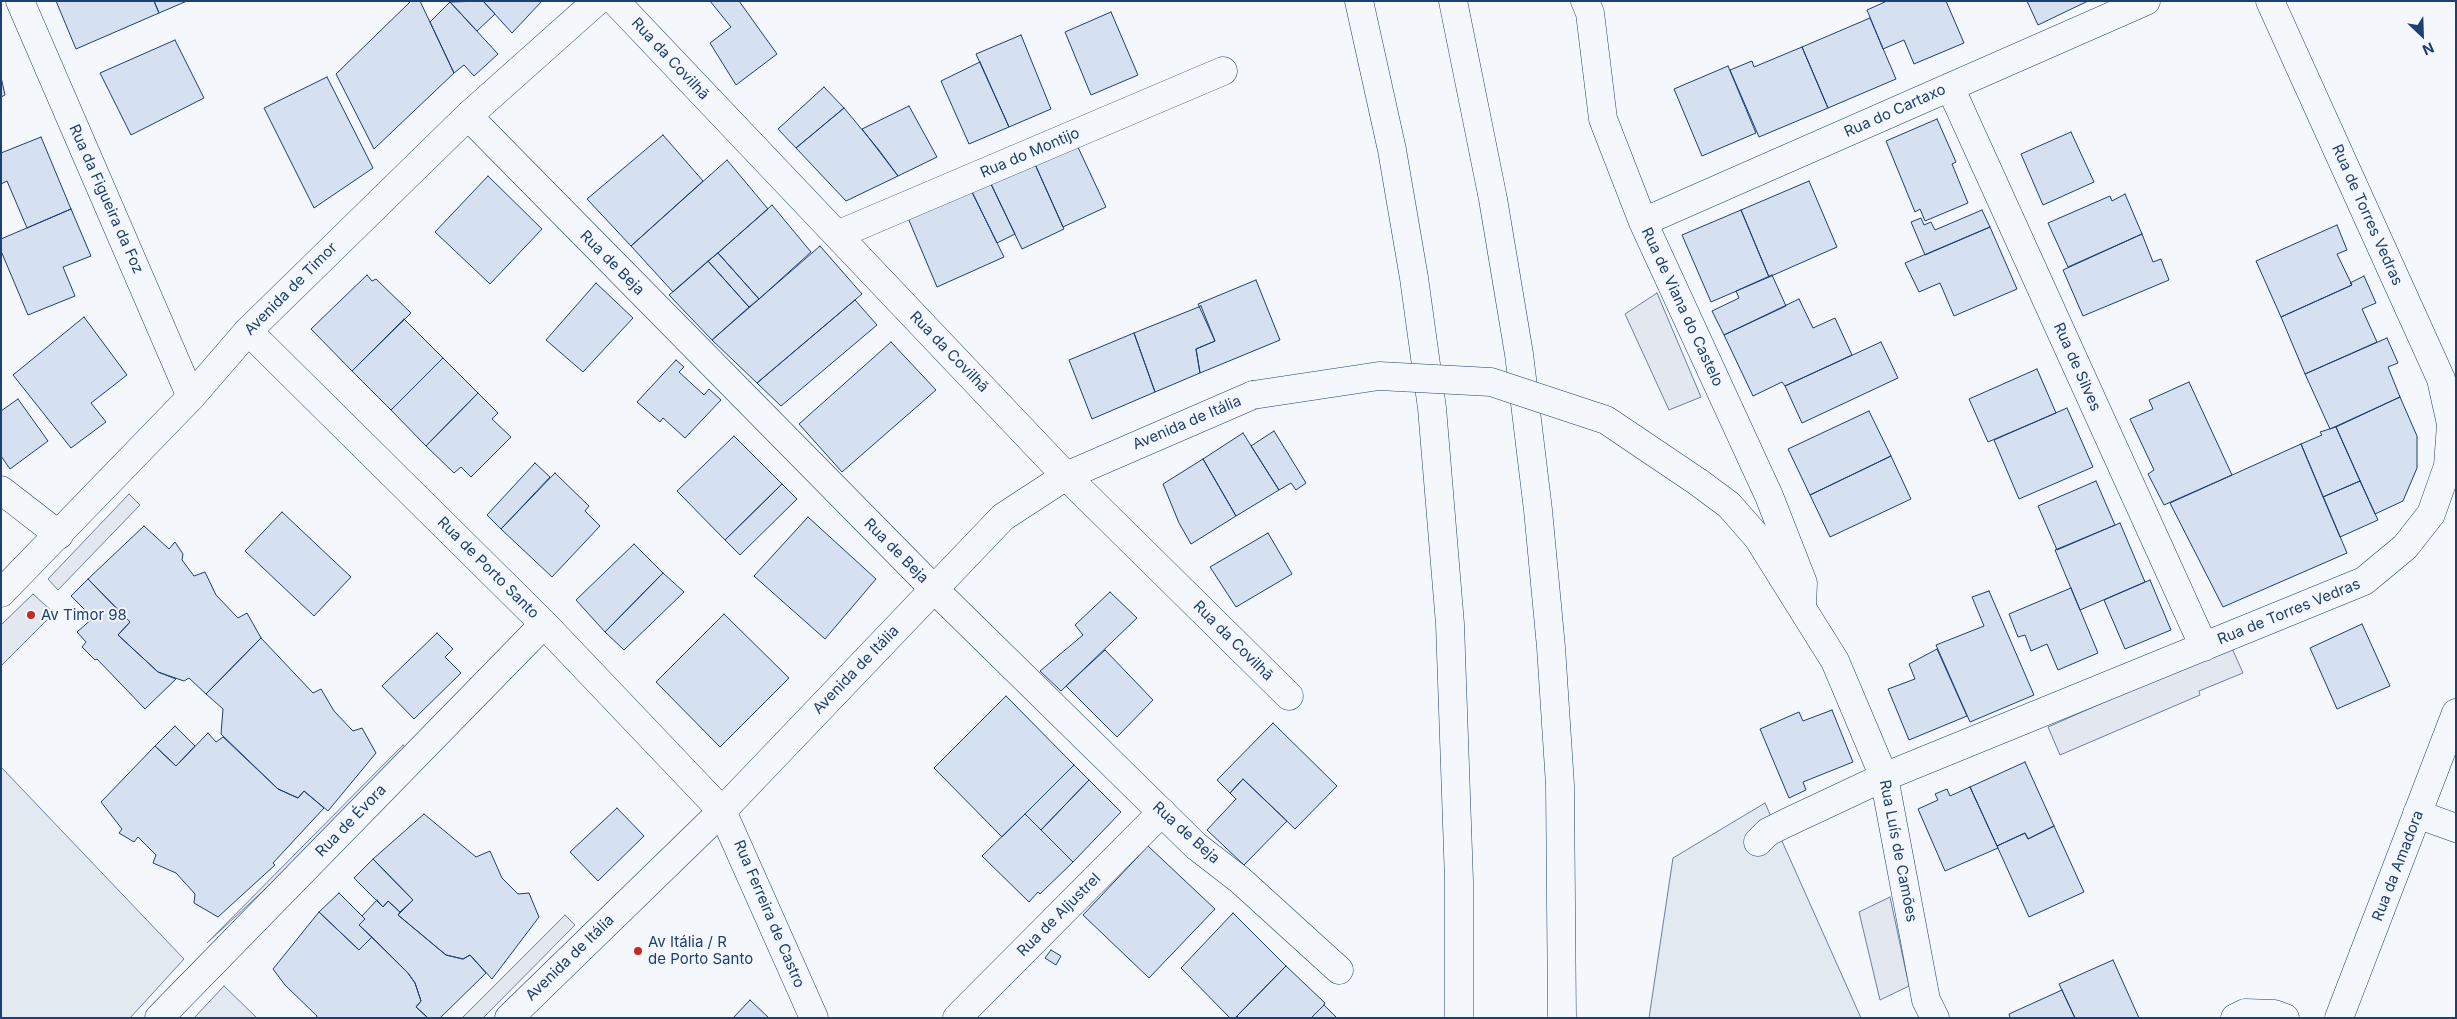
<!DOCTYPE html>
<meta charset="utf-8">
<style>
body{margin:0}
#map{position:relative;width:2457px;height:1019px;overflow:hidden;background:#f4f7fb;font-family:Inter,sans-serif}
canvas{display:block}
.frame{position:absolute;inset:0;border:2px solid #1d3f73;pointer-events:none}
.north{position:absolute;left:2397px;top:10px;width:50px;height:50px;-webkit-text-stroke:4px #f4f7fb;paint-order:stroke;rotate:156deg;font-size:14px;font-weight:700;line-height:20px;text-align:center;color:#1d3f73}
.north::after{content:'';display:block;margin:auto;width:18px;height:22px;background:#1d3f73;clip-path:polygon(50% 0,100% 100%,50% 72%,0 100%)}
</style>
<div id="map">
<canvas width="2457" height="1019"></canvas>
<div class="frame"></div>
<div class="north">N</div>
</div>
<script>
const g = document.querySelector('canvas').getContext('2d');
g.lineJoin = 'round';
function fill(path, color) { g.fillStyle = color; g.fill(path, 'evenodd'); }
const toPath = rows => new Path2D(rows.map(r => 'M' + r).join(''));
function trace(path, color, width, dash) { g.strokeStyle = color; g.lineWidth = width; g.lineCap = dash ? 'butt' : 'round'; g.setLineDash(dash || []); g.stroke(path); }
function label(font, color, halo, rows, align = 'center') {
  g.font = font + ' Inter,sans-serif'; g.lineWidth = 4; g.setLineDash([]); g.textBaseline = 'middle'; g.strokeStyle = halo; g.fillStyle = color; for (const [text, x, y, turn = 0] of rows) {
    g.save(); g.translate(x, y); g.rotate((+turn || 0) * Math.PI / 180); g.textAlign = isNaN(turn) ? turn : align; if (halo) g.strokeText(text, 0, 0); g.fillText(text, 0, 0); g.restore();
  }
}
const green = toPath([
 [1,767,184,959,130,1018,1,1018,1,767],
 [1765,803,1861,1018,1649,1018,1673,858,1765,803],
 [224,986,257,1018,194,1018,224,986]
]);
const parking = toPath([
 [1657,293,1701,397,1669,410,1625,314,1657,293],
 [129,494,140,505,58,590,48,579,129,494],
 [33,594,54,613,1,666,1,625,33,594],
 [2231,646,2243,673,2199,691,2200,695,2060,755,2048,727,2231,646],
 [403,745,411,754,207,943,403,745],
 [1890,897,1909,986,1880,1000,1859,912,1890,897],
 [565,915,575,925,483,1018,462,1018,565,915]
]);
const building = toPath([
 [56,1,154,1,159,13,76,49,56,1],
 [154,1,187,1,159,13,154,1],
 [411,1,420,1,454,73,374,149,336,74,411,1],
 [483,1,495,14,477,31,450,2,483,1],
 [483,1,542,1,512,33,483,1],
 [710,1,739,1,777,54,736,85,710,43,731,27,710,1],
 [1887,1,1946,1,1964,43,1914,64,1904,40,1883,49,1867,10,1887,1],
 [2027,1,2088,1,2038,25,2027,1],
 [450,2,498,54,474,76,464,65,454,73,430,22,450,2],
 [1111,12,1138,75,1091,95,1065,32,1111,12],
 [1870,18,1896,79,1828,108,1802,47,1870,18],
 [1021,35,1051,109,1009,127,976,54,1021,35],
 [175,40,204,98,131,135,100,73,175,40],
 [1802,47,1828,108,1759,137,1730,70,1752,61,1754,67,1802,47],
 [980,62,1009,127,969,144,941,81,980,62],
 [1728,66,1756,133,1702,156,1674,89,1728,66],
 [1,77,5,95,1,97,1,77],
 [327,77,373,168,314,208,264,108,327,77],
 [824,87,844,108,796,148,778,129,824,87],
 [909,106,937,157,898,176,862,129,909,106],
 [844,108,879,150,898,176,846,201,796,148,844,108],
 [1937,119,1956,162,1952,164,1968,203,1925,221,1920,209,1915,212,1886,141,1937,119],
 [2071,132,2094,182,2043,205,2021,154,2071,132],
 [663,135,703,181,631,246,587,199,663,135],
 [41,137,71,209,27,228,7,181,1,184,1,153,41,137],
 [1076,143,1106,207,1063,227,1034,162,1076,143],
 [727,160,768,209,673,292,631,246,727,160],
 [1034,162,1064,229,1022,249,990,182,1034,162],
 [488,176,542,229,490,284,435,232,488,176],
 [1809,181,1837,247,1769,277,1741,210,1809,181],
 [990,182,1015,234,997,243,971,190,990,182],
 [971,190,1004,257,937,287,908,218,971,190],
 [2125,194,2142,234,2068,267,2048,223,2110,196,2112,201,2125,194],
 [772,205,811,252,759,299,718,253,772,205],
 [71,209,91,256,63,267,75,296,28,315,1,251,1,239,71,209],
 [1741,210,1769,277,1711,302,1682,235,1741,210],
 [1982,210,1990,227,1925,255,1911,222,1921,218,1924,225,1931,222,1935,230,1982,210],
 [2337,225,2347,250,2337,254,2352,285,2281,317,2256,261,2337,225],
 [1990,227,2017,289,1954,316,1940,283,1919,292,1905,263,1990,227],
 [2142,234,2153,262,2161,259,2169,280,2083,316,2063,270,2142,234],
 [820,246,862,294,757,383,712,340,820,246],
 [718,253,759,299,749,307,708,261,718,253],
 [708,261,749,307,712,340,669,295,708,261],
 [367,275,372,281,376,279,411,313,352,371,311,329,367,275],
 [1772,275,1786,306,1724,335,1712,311,1739,298,1736,291,1772,275],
 [2364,276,2376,303,2362,309,2377,342,2305,374,2281,317,2352,285,2350,283,2364,276],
 [1256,280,1280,340,1200,373,1196,349,1215,341,1198,304,1256,280],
 [596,283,633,318,583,372,546,340,596,283],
 [1799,299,1813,328,1835,318,1852,355,1785,386,1782,382,1753,396,1724,335,1799,299],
 [855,300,877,325,781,406,757,383,855,300],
 [1201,306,1215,341,1196,349,1200,373,1155,392,1134,333,1201,306],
 [84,317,127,375,91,403,106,422,71,448,13,375,84,317],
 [404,319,443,358,391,410,352,371,404,319],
 [1134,333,1155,392,1092,419,1069,360,1134,333],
 [2387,338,2398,363,2388,367,2400,397,2330,429,2305,374,2387,338],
 [891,342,936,390,842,472,799,424,891,342],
 [1881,342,1898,378,1802,423,1785,386,1881,342],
 [443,358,478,393,426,446,391,410,443,358],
 [676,360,684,367,679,372,704,395,709,389,721,400,685,438,663,418,660,422,637,402,676,360],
 [2037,369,2056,413,1988,442,1969,399,2037,369],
 [2189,382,2232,475,2164,505,2148,474,2154,470,2130,419,2153,409,2149,400,2189,382],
 [478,393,498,413,492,419,511,437,471,477,461,467,454,473,426,446,478,393],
 [2400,397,2417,436,2417,468,2403,501,2375,514,2336,427,2400,397],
 [18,399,48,441,10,469,1,456,1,411,18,399],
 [2067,408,2093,467,2019,499,1994,440,2067,408],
 [1869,411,1891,456,1810,495,1788,449,1869,411],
 [2336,427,2360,481,2323,497,2301,444,2322,435,2320,432,2336,427],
 [1274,431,1306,483,1296,490,1291,483,1279,490,1251,446,1274,431],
 [1243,433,1279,490,1236,516,1203,459,1243,433],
 [734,436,782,484,725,540,677,491,734,436],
 [2301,444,2347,553,2223,607,2170,503,2301,444],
 [1891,456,1911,499,1830,537,1810,495,1891,456],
 [1203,459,1236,516,1191,544,1179,523,1163,484,1203,459],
 [535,463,550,477,501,529,487,515,535,463],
 [555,473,589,506,585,511,600,526,552,577,501,529,555,473],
 [2096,481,2115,525,2057,550,2038,506,2096,481],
 [2360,481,2378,520,2340,537,2323,497,2360,481],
 [782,484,797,499,740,555,725,540,782,484],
 [282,512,351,577,314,616,245,551,282,512],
 [808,517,876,579,825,639,754,576,808,517],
 [2120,523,2145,582,2080,610,2055,550,2120,523],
 [144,526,169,549,175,542,183,554,182,560,194,576,205,572,216,595,238,618,247,613,261,638,206,694,189,678,184,681,158,672,118,635,130,622,88,579,144,526],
 [1268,533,1292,574,1236,607,1210,567,1268,533],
 [634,544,663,573,605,632,576,600,634,544],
 [663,573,684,592,624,650,605,632,663,573],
 [88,579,130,622,118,635,158,672,176,679,145,709,97,659,95,660,82,647,86,642,77,632,93,618,71,596,88,579],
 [2150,580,2171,630,2125,649,2104,600,2150,580],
 [2071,588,2098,653,2058,670,2047,644,2031,651,2025,635,2018,637,2009,614,2071,588],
 [1989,591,2034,695,1970,722,1936,645,1984,626,1972,597,1989,591],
 [1110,592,1137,618,1061,691,1040,671,1083,635,1075,625,1110,592],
 [724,614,789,678,720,747,656,682,724,614],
 [2362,624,2390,686,2337,709,2310,648,2362,624],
 [437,633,453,649,445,657,461,673,414,719,382,686,437,633],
 [261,638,313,693,321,689,334,711,353,731,362,728,376,753,328,811,304,791,298,798,278,789,221,734,223,709,206,694,261,638],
 [1937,649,1967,716,1909,740,1888,689,1915,679,1909,664,1937,649],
 [1105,650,1153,700,1117,737,1066,686,1105,650],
 [1006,696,1074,765,1002,837,934,768,1006,696],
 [1832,710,1853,762,1803,782,1806,790,1789,798,1760,729,1799,712,1803,721,1832,710],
 [1273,723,1337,786,1295,829,1243,779,1230,793,1217,780,1273,723],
 [175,726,195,746,176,766,155,746,175,726],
 [208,733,216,742,223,737,278,789,298,798,304,791,324,808,273,863,275,865,218,917,194,903,195,894,176,873,153,863,156,855,138,837,134,842,119,833,122,829,101,802,155,746,176,766,208,733],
 [2025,762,2054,826,2028,839,2025,833,1997,846,1970,787,2025,762],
 [1074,765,1089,780,1041,830,1025,814,1074,765],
 [1243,779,1287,821,1244,865,1207,830,1236,799,1230,793,1243,779],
 [1089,780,1121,812,1073,862,1041,830,1089,780],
 [1970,787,1998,848,1945,871,1918,809,1938,800,1935,794,1947,789,1950,796,1970,787],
 [617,808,644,836,598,881,570,852,617,808],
 [424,814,476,857,490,851,502,878,518,894,529,893,539,917,492,979,470,955,463,959,446,955,398,915,413,900,373,859,424,814],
 [1025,814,1073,862,1040,894,1038,892,1029,902,982,856,1025,814],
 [2054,826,2084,892,2029,917,1997,846,2025,833,2028,839,2054,826],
 [1148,846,1215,909,1149,978,1083,915,1148,846],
 [373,859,413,900,400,912,388,901,383,907,354,878,373,859],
 [339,893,365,919,359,925,372,937,359,950,319,912,339,893],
 [377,900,383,907,388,901,400,912,398,915,446,955,463,959,470,955,486,973,440,1018,428,1018,416,1007,421,1001,415,983,408,973,359,925,365,919,362,916,377,900],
 [319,912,359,950,372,937,408,973,415,983,421,1001,416,1007,428,1018,316,1018,317,1016,285,985,273,969,319,912],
 [1233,913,1286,966,1235,1018,1230,1018,1181,968,1233,913],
 [1051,950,1061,956,1056,965,1045,958,1051,950],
 [2113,960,2139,1018,2075,1018,2059,984,2113,960],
 [1286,966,1325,1003,1324,1005,1311,1018,1239,1018,1237,1016,1286,966],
 [2062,990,2075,1018,2010,1018,2009,1014,2062,990],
 [750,1000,769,1018,733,1018,750,1000],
 [1324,1005,1337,1018,1311,1018,1324,1005]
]);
const street = toPath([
 [20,1,191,397],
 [615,1,1066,476,1289,696],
 [1585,1,1590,13,1603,119,1643,222,1769,496,1803,583,1802,605],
 [1950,87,2204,647],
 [468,116,934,589,1196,846,1240,880,1339,970],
 [1643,222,2146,1],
 [837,235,1223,71],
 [248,331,544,624,722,811],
 [1,490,59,535],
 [2417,814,2456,828],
 [1758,842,1768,832,1786,823,1884,777,2364,581,2405,547,2431,514,2448,466,2451,424,2441,379,2270,1],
 [159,1018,544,624],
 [957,1018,1162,812],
 [2235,1018,2245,1013,2274,1014,2285,1018]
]);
const secondary = toPath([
 [1698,482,1729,505,1758,538,1835,661,1884,777,1926,1000,1935,1018],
 [1,593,191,397,248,331,468,116,597,1],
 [722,811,814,1018],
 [509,1018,722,811,1003,517,1066,476,1253,395],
 [2339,1018,2456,713]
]);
const highway = toPath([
 [1359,1,1392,150,1414,278,1432,408,1450,624,1459,881,1459,1018],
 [1453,1,1493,199,1519,354,1538,510,1551,647,1560,785,1562,1018]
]);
const secondaryBridge = toPath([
 [1253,395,1379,376,1491,382,1606,420,1698,482]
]);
const markers = [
 [31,615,5,"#c62828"],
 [638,951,5,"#c62828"]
];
const streetNames = [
 ["Rua da Covilhã",670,59,47],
 ["Rua do Cartaxo",1895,111,-24],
 ["Rua do Montijo",1030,153,-23],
 ["Rua da Figueira da Foz",106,199,66],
 ["Rua de Torres Vedras",2367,215,66],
 ["Rua de Beja",612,263,45],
 ["Avenida de Timor",291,289,-45],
 ["Rua de Viana do Castelo",1682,307,65],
 ["Rua da Covilhã",949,352,46],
 ["Rua de Silves",2077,367,66],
 ["Avenida de Itália",1187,423,-23],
 ["Rua de Beja",896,551,45],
 ["Rua de Porto Santo",488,568,45],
 ["Rua de Torres Vedras",2289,612,-22],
 ["Rua da Covilhã",1233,641,45],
 ["Avenida de Itália",856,670,-46],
 ["Rua de Évora",351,821,-46],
 ["Rua de Beja",1186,833,42],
 ["Rua Luís de Camões",1898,851,79],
 ["Rua da Amadora",2398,866,-69],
 ["Rua Ferreira de Castro",769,914,67],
 ["Rua de Aljustrel",1059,915,-45],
 ["Avenida de Itália",570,958,-44]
];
const poiNames = [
 ["Av Timor 98",41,615],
 ["Av Itália / R",648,942],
 ["de Porto Santo",648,959]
];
fill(green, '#e3e9f0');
trace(green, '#687fa3', 1);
fill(parking, '#e3e8f0');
trace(parking, '#687fa3', 1);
fill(building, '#d5e0f0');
trace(building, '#1d3f73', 1);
trace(street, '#1d3f73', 29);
trace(secondary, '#1d3f73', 29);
trace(highway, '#1d3f73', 29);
trace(street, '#f4f7fb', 28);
trace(secondary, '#f4f7fb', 28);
trace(highway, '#f4f7fb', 28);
trace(secondaryBridge, '#1d3f73', 29, []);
trace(secondaryBridge, '#f4f7fb', 28);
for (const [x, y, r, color] of markers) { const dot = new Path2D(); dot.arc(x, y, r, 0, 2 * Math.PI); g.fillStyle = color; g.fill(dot); trace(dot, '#f4f7fb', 2); }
label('15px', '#1d3f73', '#f4f7fb', streetNames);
label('15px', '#1d3f73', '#f4f7fb', poiNames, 'left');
</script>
